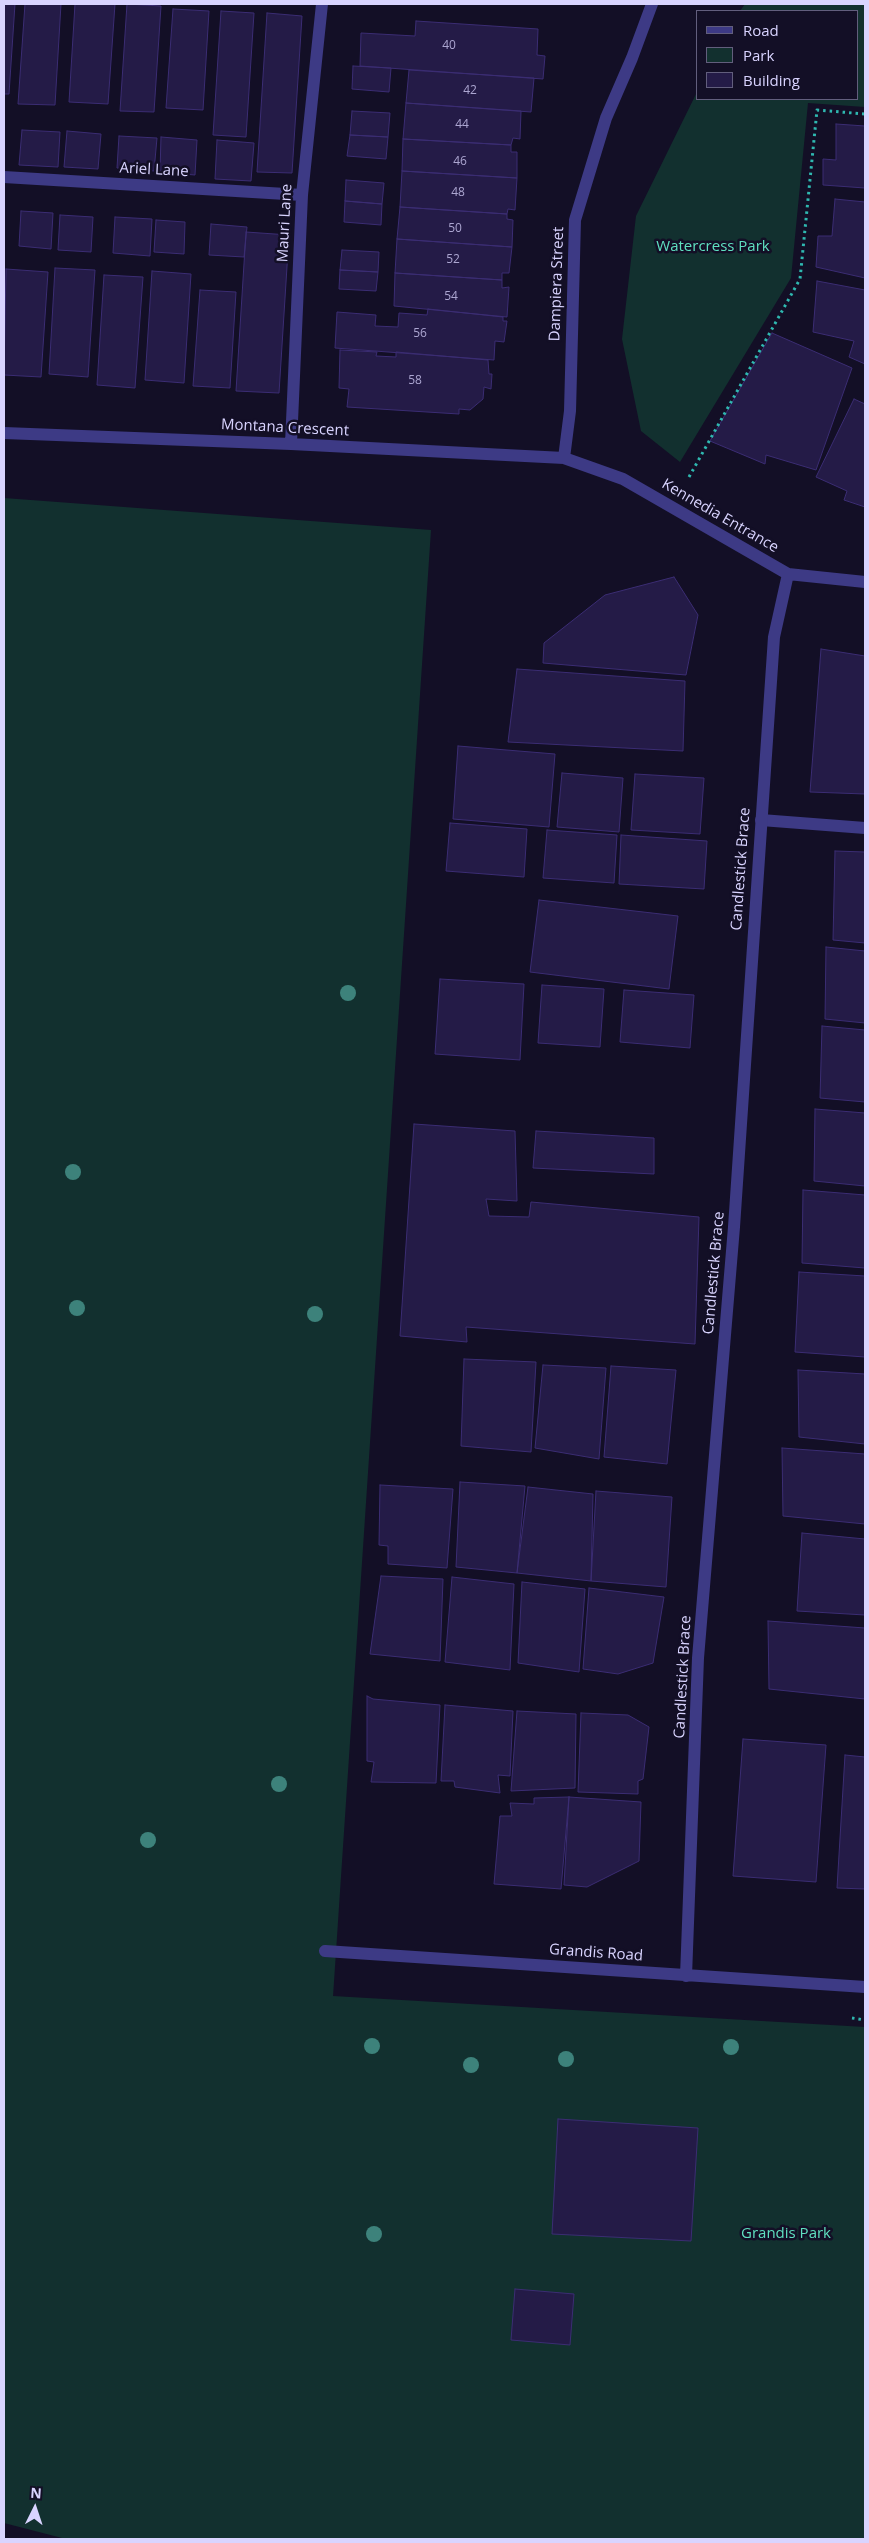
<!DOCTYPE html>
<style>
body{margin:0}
#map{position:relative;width:869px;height:2543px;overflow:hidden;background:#130f26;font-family:"Open Sans",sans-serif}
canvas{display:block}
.frame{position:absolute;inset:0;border:5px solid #d9d4ff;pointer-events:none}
.legend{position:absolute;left:696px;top:10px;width:162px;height:90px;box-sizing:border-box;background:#130f26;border:1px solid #625e7d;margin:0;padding:6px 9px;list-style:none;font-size:15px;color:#d9d4ff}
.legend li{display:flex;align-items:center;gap:10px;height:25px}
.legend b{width:25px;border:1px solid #625e7d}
.north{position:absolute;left:10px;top:2483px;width:50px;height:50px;-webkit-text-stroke:4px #130f26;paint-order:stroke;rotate:4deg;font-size:14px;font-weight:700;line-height:20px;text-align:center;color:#d9d4ff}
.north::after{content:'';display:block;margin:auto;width:18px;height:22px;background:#d9d4ff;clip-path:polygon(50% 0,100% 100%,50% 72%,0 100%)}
</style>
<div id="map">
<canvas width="869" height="2543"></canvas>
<div class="frame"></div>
<ul class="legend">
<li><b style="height:6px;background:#3d3a85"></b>Road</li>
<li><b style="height:14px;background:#12302f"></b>Park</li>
<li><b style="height:14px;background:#241b47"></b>Building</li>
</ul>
<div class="north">N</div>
</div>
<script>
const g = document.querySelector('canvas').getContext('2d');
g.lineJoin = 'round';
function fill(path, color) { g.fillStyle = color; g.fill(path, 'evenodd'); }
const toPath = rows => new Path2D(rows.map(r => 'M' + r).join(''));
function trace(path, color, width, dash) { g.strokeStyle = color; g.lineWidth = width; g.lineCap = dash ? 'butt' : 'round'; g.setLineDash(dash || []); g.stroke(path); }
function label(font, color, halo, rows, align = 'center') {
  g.font = font + ' "Open Sans",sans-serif'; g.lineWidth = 5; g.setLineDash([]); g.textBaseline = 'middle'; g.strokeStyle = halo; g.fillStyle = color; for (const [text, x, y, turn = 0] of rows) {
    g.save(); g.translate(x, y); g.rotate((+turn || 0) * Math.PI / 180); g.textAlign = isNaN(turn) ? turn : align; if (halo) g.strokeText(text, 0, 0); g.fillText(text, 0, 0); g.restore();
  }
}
const green = toPath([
 [745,4,865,4,865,107,808,103,791,278,680,462,641,431,622,339,636,216,698,90,698,99,858,99,858,11,740,11],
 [4,498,431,530,333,1996,865,2027,865,2539,66,2539,4,2523]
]);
const building = toPath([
 [4,4,15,4,9,94,4,94,4,4],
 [25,4,61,4,55,105,18,104,25,4],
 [75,4,115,4,108,104,69,102,75,4],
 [127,4,161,6,154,112,120,111,127,4],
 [173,9,209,11,203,110,166,108,173,9],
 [221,11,254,13,246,137,213,135,221,11],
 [267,13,302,16,292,173,257,172,267,13],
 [416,21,538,29,537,55,545,56,543,79,360,66,361,33,415,36,416,21],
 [353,66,391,68,389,92,352,89,353,66],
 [409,70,534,78,531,112,406,103,409,70],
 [406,103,521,111,520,139,513,138,511,145,403,139,406,103],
 [352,111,390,113,388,137,350,135,352,111],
 [836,124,865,126,865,188,823,185,823,159,836,160,836,124],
 [22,130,60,132,58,167,19,165,22,130],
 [67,131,101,134,98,169,64,167,67,131],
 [350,135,388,137,386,159,347,156,350,135],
 [119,136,157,138,154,171,117,168,119,136],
 [161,137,197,140,195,175,160,172,161,137],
 [403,139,511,145,511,152,517,152,517,178,402,171,403,139],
 [217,140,254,143,251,181,215,179,217,140],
 [402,171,517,178,515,210,508,209,507,214,400,207,402,171],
 [346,180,384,183,382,204,345,201,346,180],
 [835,199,865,202,865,278,816,267,818,236,832,236,835,199],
 [345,201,382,204,381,225,344,222,345,201],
 [400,207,507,214,507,219,513,220,512,247,397,239,400,207],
 [21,211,53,213,51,249,19,246,21,211],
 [60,215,93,217,91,252,58,250,60,215],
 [115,217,152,219,150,256,113,253,115,217],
 [156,220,185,222,184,254,154,252,156,220],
 [211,224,247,227,244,257,209,255,211,224],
 [246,232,289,235,279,393,236,391,246,232],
 [397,239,512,247,509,273,502,273,502,280,395,273,397,239],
 [342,250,379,252,378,272,340,270,342,250],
 [55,268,95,270,88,377,49,374,55,268],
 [6,269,48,272,41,377,4,375,6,269],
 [340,270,378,272,376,291,339,289,340,270],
 [152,271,191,274,184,383,145,380,152,271],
 [395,273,502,280,502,288,509,287,507,317,394,306,395,273],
 [104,275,143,277,135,388,97,385,104,275],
 [817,281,865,290,865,364,849,357,854,341,813,332,817,281],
 [200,290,236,292,230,388,193,386,200,290],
 [428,309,503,317,503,321,507,321,504,342,495,341,494,360,335,348,337,312,376,315,375,326,398,327,399,313,427,315,428,309],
 [772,333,852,368,816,470,766,455,765,464,710,441,772,333],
 [340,350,377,352,376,356,396,357,396,352,488,360,489,374,492,374,491,389,484,387,483,399,470,410,459,409,459,414,347,407,349,389,339,388,340,350],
 [854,399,865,404,865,507,844,500,847,491,816,477,854,399],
 [674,577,698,615,686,675,543,663,544,643,605,595,674,577],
 [821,649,865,656,865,794,810,792,821,649],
 [517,669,685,681,683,751,508,742,517,669],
 [458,746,555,754,549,827,453,819,458,746],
 [562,773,623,778,619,832,557,827,562,773],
 [635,774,704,778,700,834,631,830,635,774],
 [450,823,527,829,524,877,446,871,450,823],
 [547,830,617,835,614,883,543,878,547,830],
 [621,835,707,841,704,889,619,884,621,835],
 [835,851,865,852,865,943,833,940,835,851],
 [539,900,678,916,669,989,530,972,539,900],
 [826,947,865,951,865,1023,825,1019,826,947],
 [440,979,524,984,520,1060,435,1054,440,979],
 [542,985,604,989,600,1047,538,1043,542,985],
 [624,990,694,995,690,1048,620,1042,624,990],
 [822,1026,865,1030,865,1102,820,1098,822,1026],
 [815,1109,865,1113,865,1186,814,1181,815,1109],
 [414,1124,515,1131,517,1201,486,1199,489,1216,529,1217,531,1202,699,1217,695,1344,466,1327,467,1342,400,1336,414,1124],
 [536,1131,654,1138,654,1174,533,1168,536,1131],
 [803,1190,865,1195,865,1268,802,1263,803,1190],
 [799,1272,865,1276,865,1357,795,1352,799,1272],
 [464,1359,536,1362,531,1452,461,1446,464,1359],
 [543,1365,606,1368,599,1459,535,1448,543,1365],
 [611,1366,676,1370,667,1464,604,1457,611,1366],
 [798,1370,865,1374,865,1444,799,1437,798,1370],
 [782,1448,865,1454,865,1524,783,1516,782,1448],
 [460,1482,525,1486,517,1573,456,1567,460,1482],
 [380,1485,453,1489,447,1568,388,1564,388,1546,379,1545,380,1485],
 [528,1487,593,1494,591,1581,517,1573,528,1487],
 [596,1491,672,1497,666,1587,591,1581,596,1491],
 [802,1533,865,1539,865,1615,797,1611,802,1533],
 [381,1576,443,1579,440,1661,370,1654,381,1576],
 [452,1577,514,1584,510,1670,445,1662,452,1577],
 [522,1582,585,1589,579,1672,518,1663,522,1582],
 [589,1588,664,1597,653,1663,618,1674,583,1669,589,1588],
 [768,1621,865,1628,865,1699,769,1689,768,1621],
 [367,1696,373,1699,440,1705,436,1783,371,1782,374,1762,367,1761,367,1696],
 [445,1705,513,1711,510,1776,498,1775,500,1793,455,1787,454,1781,441,1781,445,1705],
 [517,1711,576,1714,575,1788,511,1791,517,1711],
 [581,1713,628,1715,649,1727,643,1779,638,1781,638,1794,578,1792,581,1713],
 [743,1739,826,1745,816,1882,733,1876,743,1739],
 [845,1755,865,1757,865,1889,837,1888,845,1755],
 [569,1797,561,1889,494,1884,500,1816,512,1816,510,1803,534,1804,534,1798,569,1797],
 [569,1797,641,1802,639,1861,587,1887,564,1885,569,1797],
 [558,2119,698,2128,691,2241,552,2234,558,2119],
 [515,2289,574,2294,570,2345,511,2340,515,2289]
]);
const path = toPath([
 [689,477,800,279,817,110,865,114],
 [852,2018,865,2020]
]);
const lane = toPath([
 [761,820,865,828]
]);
const street = toPath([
 [4,177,302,195],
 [4,433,291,444,564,458,623,479,788,574,865,582],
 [291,444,302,195,322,4],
 [564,458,570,411,575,220,606,118,632,58,652,4],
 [325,1951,865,1987],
 [686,1976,698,1658,734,1227,774,637,788,574]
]);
const trees = [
 [348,993],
 [73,1172],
 [77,1308],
 [315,1314],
 [279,1784],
 [148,1840],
 [372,2046],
 [731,2047],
 [566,2059],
 [471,2065],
 [374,2234]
];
const numberNames = [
 ["40",449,46],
 ["42",470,91],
 ["44",462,125],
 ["46",460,162],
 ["48",458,193],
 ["50",455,229],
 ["52",453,260],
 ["54",451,297],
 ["56",420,334],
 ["58",415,381]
];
const streetNames = [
 ["Ariel Lane",154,170,3],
 ["Mauri Lane",285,223,-87],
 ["Dampiera Street",557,284,-88],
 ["Montana Crescent",285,428,3],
 ["Kennedia Entrance",720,516,30],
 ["Candlestick Brace",741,869,-86],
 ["Candlestick Brace",714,1273,-85],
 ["Candlestick Brace",683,1677,-87],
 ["Grandis Road",596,1953,4]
];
const parkNames = [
 ["Watercress Park",713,247],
 ["Grandis Park",786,2234]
];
fill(green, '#12302f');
fill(building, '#241b47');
trace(building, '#3b2d73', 1);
trace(path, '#2fb8b0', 3, [2.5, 4]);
trace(lane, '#3d3a85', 12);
trace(street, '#3d3a85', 12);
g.fillStyle = '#3d827b';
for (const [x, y] of trees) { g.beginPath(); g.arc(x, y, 8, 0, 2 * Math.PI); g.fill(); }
label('12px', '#aca6d1', null, numberNames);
label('15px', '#d9d4ff', '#130f26', streetNames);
label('15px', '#5fe0c0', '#130f26', parkNames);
</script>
